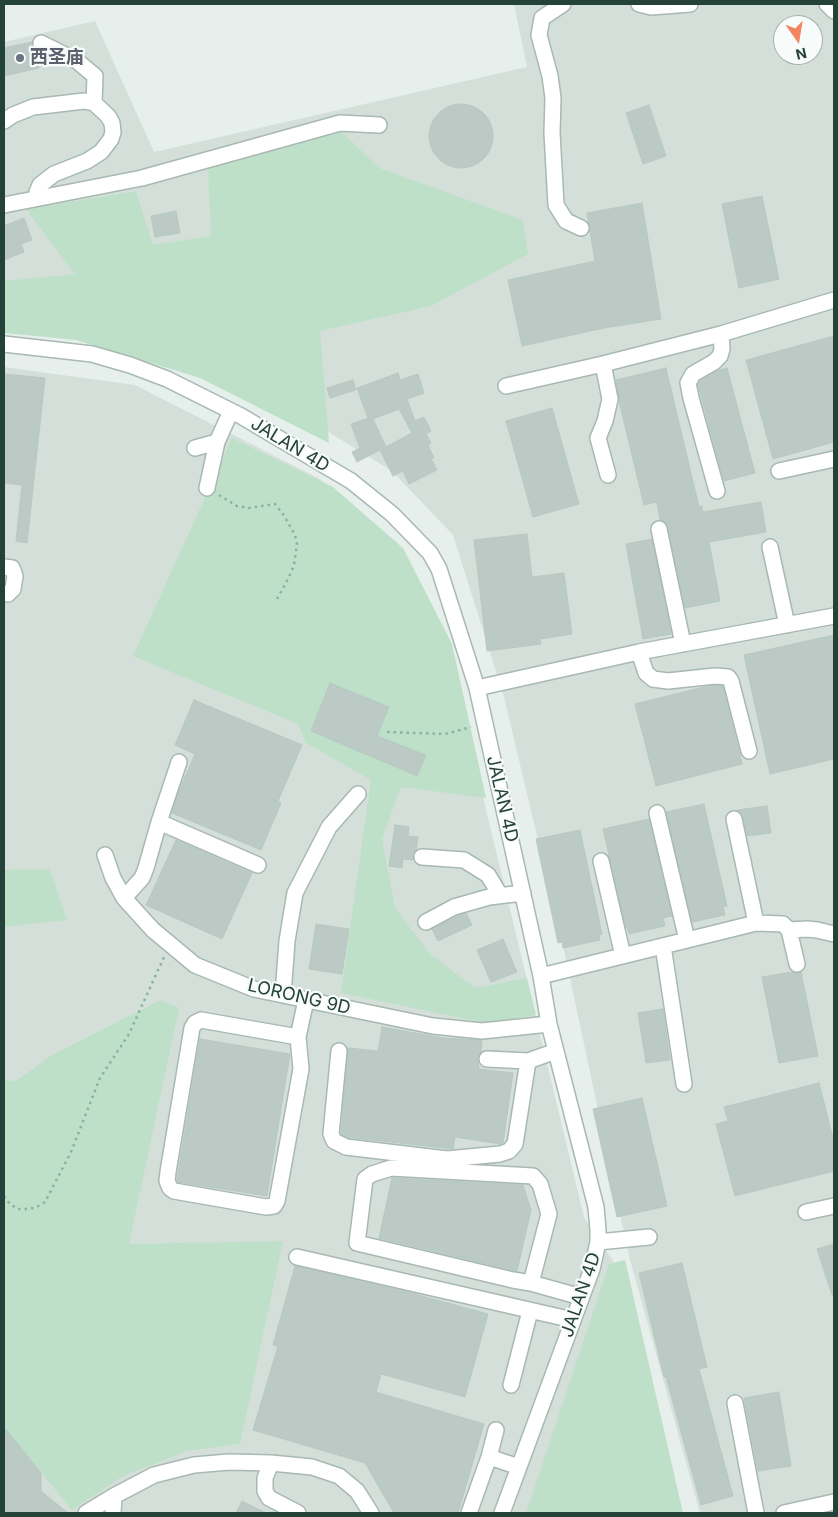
<!DOCTYPE html>
<meta charset="utf-8">
<style>
body{margin:0}
#map{position:relative;width:838px;height:1517px;overflow:hidden;background:#e6efeb;font-family:Inter,sans-serif}
canvas{display:block}
.frame{position:absolute;inset:0;border:5px solid #24423a;pointer-events:none}
.north{position:absolute;left:773px;top:15px;width:50px;height:50px;box-sizing:border-box;background:#f7fbf9;border:1px solid #a3b1ad;border-radius:50%;rotate:167deg;font-size:14px;font-weight:700;line-height:20px;text-align:center;color:#24423a}
.north::after{content:'';display:block;margin:auto;width:18px;height:22px;background:#f4845f;clip-path:polygon(50% 0,100% 100%,50% 72%,0 100%)}
</style>
<div id="map">
<canvas width="838" height="1517"></canvas>
<div class="frame"></div>
<div class="north">N</div>
</div>
<script>
const g = document.querySelector('canvas').getContext('2d');
g.lineJoin = 'round';
function fill(path, color) { g.fillStyle = color; g.fill(path, 'evenodd'); }
const toPath = rows => new Path2D(rows.map(r => 'M' + r).join(''));
function trace(path, color, width, dash) { g.strokeStyle = color; g.lineWidth = width; g.lineCap = dash ? 'butt' : 'round'; g.setLineDash(dash || []); g.stroke(path); }
function label(font, color, halo, rows, align = 'center') {
  g.font = font + ' Inter,"Noto Sans SC",sans-serif'; g.lineWidth = 4.5; g.setLineDash([]); g.textBaseline = 'middle'; g.strokeStyle = halo; g.fillStyle = color; for (const [text, x, y, turn = 0] of rows) {
    g.save(); g.translate(x, y); g.rotate((+turn || 0) * Math.PI / 180); g.textAlign = isNaN(turn) ? turn : align; if (halo) g.strokeText(text, 0, 0); g.fillText(text, 0, 0); g.restore();
  }
}
const built = toPath([
 [514,4,834,4,834,1513,700,1513,629,1256,563,945,504,697,453,535,392,471,224,368,4,311,4,42,95,21,154,152,527,67],
 [783,25,813,25,813,55,783,55],
 [4,367,135,385,320,479,398,566,450,660,584,1217,623,1276,681,1513,4,1513]
]);
const green = toPath([
 [342,132,379,168,523,220,528,254,431,306,320,331,329,443,200,378,76,340,4,333,4,281,75,274,26,209,136,191,153,245,211,236,208,168],
 [232,438,333,487,403,548,452,644,486,798,401,787,382,839,395,908,430,954,475,988,527,978,536,1015,485,1023,341,993,371,780,306,743,298,724,133,656],
 [50,869,67,920,4,927,4,870],
 [161,1000,179,1008,129,1244,283,1241,240,1444,187,1451,123,1476,72,1510,4,1427,4,1080,16,1081,52,1055],
 [625,1260,683,1513,526,1513,609,1264]
]);
const building = toPath([
 [32,42,39,68,4,76,4,48,32,42],
 '429 136a32 32 0 1 1 64 0a32 32 0 1 1-64 0Z',
 [649,105,666,156,643,164,626,113,649,105],
 [762,196,779,279,739,288,722,204,762,196],
 [642,203,661,319,604,328,522,346,508,280,595,261,587,213,642,203],
 [176,211,180,233,155,237,151,216,176,211],
 [24,218,32,240,21,244,24,252,4,260,4,226,24,218],
 [834,336,834,442,773,459,746,360,834,336],
 [666,368,699,507,702,506,703,512,761,502,766,532,709,542,720,601,685,608,668,527,666,522,660,520,657,502,644,505,619,401,616,380,666,368],
 [727,368,755,473,724,481,698,385,700,381,719,370,727,368],
 [398,373,400,380,418,374,424,393,407,399,415,421,424,417,431,431,426,434,431,443,428,445,434,458,431,459,437,470,409,484,403,471,393,476,380,450,357,462,352,452,360,448,351,424,368,418,357,388,398,373],
 [399,409,412,433,386,447,373,419,399,409],
 [4,374,45,378,27,543,16,541,22,485,4,483,4,374],
 [353,380,356,390,330,398,327,388,353,380],
 [552,408,579,504,533,517,506,421,552,408],
 [527,534,532,577,564,573,572,634,540,639,541,644,487,651,474,540,527,534],
 [652,539,671,634,643,639,626,544,652,539],
 [834,635,834,759,770,774,744,655,834,635],
 [330,683,389,707,377,736,426,755,417,776,311,731,330,683],
 [715,685,723,686,742,764,656,786,635,704,704,687,715,685],
 [194,700,302,745,278,801,281,803,261,850,172,813,179,791,195,754,175,745,194,700],
 [704,804,727,906,723,907,725,915,692,922,666,812,704,804],
 [767,806,771,833,747,836,743,817,737,810,767,806],
 [649,819,672,916,663,918,665,926,629,934,627,927,626,928,603,829,649,819],
 [395,825,409,827,408,836,418,837,416,851,413,856,413,860,403,859,402,868,389,866,395,825],
 [580,830,602,934,599,935,600,940,563,948,562,942,558,943,536,839,580,830],
 [176,840,252,873,222,939,146,905,176,840],
 [466,913,472,925,438,941,432,929,458,916,466,913],
 [316,924,349,929,342,974,309,969,316,924],
 [503,939,517,972,491,982,477,950,503,939],
 [792,972,795,973,801,972,818,1056,779,1063,762,977,792,972],
 [663,1009,670,1060,646,1063,638,1013,663,1009],
 [382,1027,443,1038,482,1040,481,1053,478,1058,479,1069,513,1073,503,1143,500,1144,455,1137,453,1149,346,1137,341,1134,348,1048,378,1051,382,1027],
 [200,1039,290,1054,267,1196,178,1182,177,1180,200,1039],
 [819,1083,834,1142,834,1171,735,1196,716,1124,728,1121,724,1107,819,1083],
 [642,1098,667,1206,617,1217,593,1109,642,1098],
 [392,1178,523,1185,531,1210,517,1271,379,1238,392,1178],
 [834,1244,834,1294,832,1295,817,1249,834,1244],
 [682,1263,707,1367,699,1369,733,1496,701,1505,666,1377,664,1377,639,1273,682,1263],
 [295,1266,411,1293,488,1314,465,1397,381,1374,376,1392,484,1424,458,1513,394,1513,365,1463,253,1430,278,1346,273,1345,295,1266],
 [779,1392,791,1466,758,1471,744,1398,779,1392],
 [4,1427,41,1473,41,1491,68,1513,4,1513,4,1427],
 [242,1501,266,1513,236,1513,242,1501]
]);
const path = toPath([
 [219,495,237,506,249,508,275,504,283,514,295,535,297,544,294,565,289,577,276,601],
 [387,732,445,734,471,727],
 [4,1196,10,1204,18,1209,30,1209,41,1205,45,1202,71,1152,100,1078,129,1034,164,957]
]);
const minor = toPath([
 [563,4,542,18,539,35,550,76,553,98,552,133,556,205,566,221,581,228],
 [639,4,651,7,690,4],
 [827,4,834,11],
 [41,43,77,61,95,76,94,103],
 [4,121,13,115,33,107,84,101,94,103,108,116,112,123,113,132,111,139,101,152,87,161,54,174,40,185,37,192,36,198],
 [4,205,142,178,340,123,379,125],
 [4,344,92,354,130,365,167,379,241,416,351,481,392,514,430,553,439,569,477,688,541,976,549,1024,596,1207,598,1230,598,1242,592,1269,502,1513],
 [603,364,610,399,605,421,598,438,608,475],
 [506,386,603,364,721,334,834,300],
 [195,448,217,442],
 [779,471,834,459],
 [207,488,217,442,231,411],
 [717,491,691,398,688,383,693,374,714,362,720,356,722,349,721,334],
 [659,529,683,644],
 [770,547,787,625],
 [4,567,12,568,15,576,13,589,8,594,4,593],
 [639,652,646,673,653,679,668,681,715,676,728,677,731,681,749,751],
 [477,688,639,652,834,616],
 [657,813,687,940],
 [734,819,756,923],
 [159,822,258,865],
 [105,855,113,878,124,898,153,930,195,965,254,989,433,1026,482,1031,549,1024],
 [422,857,464,860,488,875,500,895],
 [601,861,623,956],
 [124,898,142,878,146,868,159,822,179,762],
 [426,922,454,907,489,897,523,893],
 [789,930,807,929,817,930,834,934],
 [663,946,684,1084],
 [541,976,756,923,783,924,789,930,797,964],
 [283,995,287,941,295,893,329,827,358,794],
 [298,1037,201,1020,195,1023,192,1028,168,1172,167,1181,170,1188,174,1191,266,1207,274,1206,277,1201,301,1069,298,1037,306,1000],
 [339,1051,331,1134,334,1141,346,1147,447,1159,500,1154,509,1151,515,1144,528,1061],
 [487,1059,528,1061,556,1051],
 [806,1212,834,1206],
 [598,1242,649,1237],
 [297,1257,573,1320],
 [531,1283,513,1280,357,1243,365,1179,372,1174,391,1168,533,1176,540,1184,549,1214,531,1283,581,1297],
 [511,1385,530,1311],
 [735,1403,756,1513],
 [489,1457,519,1467],
 [271,1463,265,1478,265,1491,269,1498,298,1513],
 [86,1513,114,1496,154,1475,194,1465,229,1462,271,1463,312,1467,339,1476,357,1491,371,1513],
 [113,1513,114,1496],
 [469,1513,489,1457,496,1430],
 [784,1513,834,1502]
]);
const markers = [
 [20,58,5,"#6b7280"]
];
const worshipNames = [
 ["西圣庙",30,58]
];
const streetNames = [
 ["JALAN 4D",290,445,31],
 ["JALAN 4D",502,799,77],
 ["LORONG 9D",299,997,13],
 ["JALAN 4D",581,1295,-71]
];
fill(built, '#d4dfda');
fill(green, '#bfe0c8');
fill(building, '#bbcac4');
trace(building, '#b8c9c2', 1);
trace(minor, '#a8b8b2', 18);
trace(path, '#86b3a5', 2.5, [2.5, 4]);
trace(minor, '#fff', 15);
for (const [x, y, r, color] of markers) { const dot = new Path2D(); dot.arc(x, y, r, 0, 2 * Math.PI); g.fillStyle = color; g.fill(dot); trace(dot, '#f7fbf9', 2); }
label('bold 18px', '#5b616d', '#f7fbf9', worshipNames, 'left');
label('18px', '#24423a', '#f7fbf9', streetNames);
</script>
